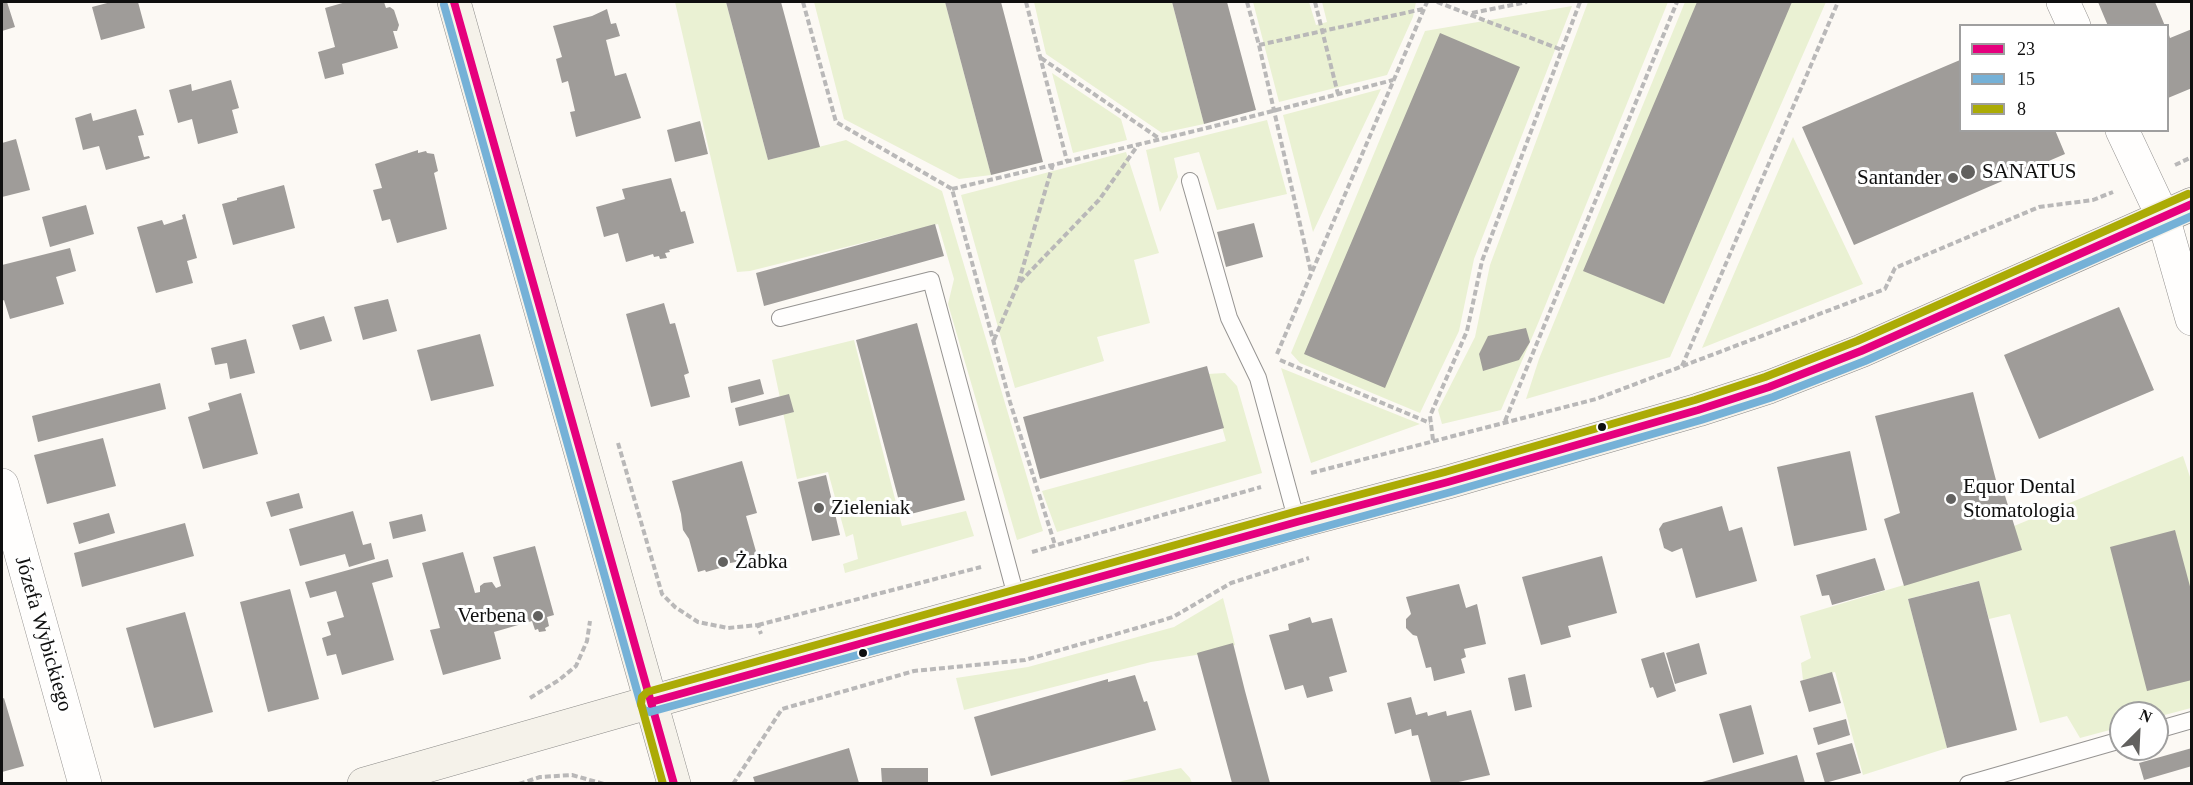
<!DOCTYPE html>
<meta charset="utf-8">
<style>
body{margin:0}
#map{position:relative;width:2193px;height:785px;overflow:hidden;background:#fcf9f4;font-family:Georgia,serif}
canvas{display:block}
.frame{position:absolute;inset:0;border:3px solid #0f0f0f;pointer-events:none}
.legend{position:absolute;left:1959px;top:24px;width:210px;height:108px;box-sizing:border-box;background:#fff;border:2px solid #9f9f9f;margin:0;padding:8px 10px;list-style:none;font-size:18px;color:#0f0f0f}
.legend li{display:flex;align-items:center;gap:12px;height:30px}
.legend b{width:30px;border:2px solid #9f9f9f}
.north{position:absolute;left:2109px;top:701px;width:60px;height:60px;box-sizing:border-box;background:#fff;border:2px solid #9f9f9f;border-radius:50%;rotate:24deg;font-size:16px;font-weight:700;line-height:24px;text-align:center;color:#0f0f0f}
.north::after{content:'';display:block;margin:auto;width:21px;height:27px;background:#62615f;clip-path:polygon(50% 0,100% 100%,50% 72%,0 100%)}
</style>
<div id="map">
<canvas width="2193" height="785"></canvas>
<div class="frame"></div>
<ul class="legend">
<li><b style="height:8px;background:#e5007d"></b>23</li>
<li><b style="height:8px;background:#75b1d7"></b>15</li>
<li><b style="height:8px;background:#abab05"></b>8</li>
</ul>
<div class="north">N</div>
</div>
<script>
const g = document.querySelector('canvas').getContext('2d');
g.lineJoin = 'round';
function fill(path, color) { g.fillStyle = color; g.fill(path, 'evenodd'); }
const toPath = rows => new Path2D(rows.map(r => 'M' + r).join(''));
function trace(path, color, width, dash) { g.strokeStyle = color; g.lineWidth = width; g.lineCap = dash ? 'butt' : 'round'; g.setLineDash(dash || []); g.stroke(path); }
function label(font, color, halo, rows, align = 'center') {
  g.font = font + ' Georgia,serif'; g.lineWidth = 6; g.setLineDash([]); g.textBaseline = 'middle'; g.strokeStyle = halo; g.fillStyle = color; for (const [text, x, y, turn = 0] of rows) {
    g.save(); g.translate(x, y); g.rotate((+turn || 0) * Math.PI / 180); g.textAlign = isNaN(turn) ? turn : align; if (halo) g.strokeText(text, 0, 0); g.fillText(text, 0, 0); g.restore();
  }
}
const green = toPath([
 [675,2,726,2,768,160,846,140,942,191,1043,531,1017,540,948,304,954,279,938,224,750,271,737,272],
 [814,2,945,2,991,175,959,179,844,119],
 [1034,2,1172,2,1204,124,1162,133,1046,54],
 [1253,2,1309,2,1316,25,1327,22,1322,2,1416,2,1413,17,1387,75,1279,102],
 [1588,2,1668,2,1539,321,1501,410,1442,424,1438,410,1475,337,1490,265],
 [1685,2,1826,2,1670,357,1526,399,1539,359],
 [1572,6,1474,259,1459,331,1420,413,1300,363,1291,353,1425,31],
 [1052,73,1121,119,1127,140,1073,153],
 [1381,89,1313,232,1283,115],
 [1267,120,1287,194,1217,210,1199,152,1174,158,1178,177,1160,212,1146,150],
 [1793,137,1863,284,1702,348],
 [1126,152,1159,253,1134,260,1150,323,1097,337,1104,361,1015,388,961,195],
 [854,340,902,526,966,511,974,536,845,573,843,564,858,559,853,534,846,537,828,472,797,479,772,360],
 [1281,368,1420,424,1311,463],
 [1225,373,1237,386,1262,473,1057,532,1042,491,1226,441,1207,374],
 [2183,456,2192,483,2191,708,2157,717,2157,713,2121,713,2121,727,2080,738,2067,716,2040,723,2010,614,1989,619,1978,581,1908,599,1947,748,1863,775,1835,672,1803,680,1801,663,1811,658,1800,616,2021,550,2014,526],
 [1223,598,1235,645,1196,655,1151,662,964,710,956,678,1028,667,1174,627],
 [1181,768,1190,778,1192,783,1113,783]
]);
const building = toPath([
 [2,2,7,2,15,27,2,31],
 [111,2,138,2,145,28,101,40,92,7],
 [346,2,384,2,386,8,390,7,394,10,399,25,397,31,393,31,398,48,342,64,344,74,325,79,318,52,335,47,325,8],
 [726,2,781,2,820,147,768,160],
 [945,2,1001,2,1043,162,991,175],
 [1172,2,1227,2,1256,110,1204,124],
 [1697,2,1792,2,1664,304,1583,271],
 [2098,2,2155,2,2165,26,2108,26],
 [607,9,611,24,616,23,620,36,606,40,615,76,626,73,641,118,576,137,570,112,575,111,568,81,562,83,556,59,562,57,553,26,592,16],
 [2192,29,2192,88,2168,98,2168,32,2170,38],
 [1440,33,1520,67,1385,388,1304,354],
 [1960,60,1960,130,2055,130,2065,154,1854,245,1802,127],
 [231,80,239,108,232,110,238,133,198,144,192,119,178,123,169,90,191,84,192,91],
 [136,109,144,135,138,136,144,157,149,156,150,158,106,170,99,146,83,150,75,118,91,113,93,121],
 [700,121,708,154,675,162,667,130],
 [16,139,30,190,2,197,2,143],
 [418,150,418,153,426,151,427,153,434,154,438,171,434,173,447,229,397,243,390,219,382,221,373,190,382,188,375,164],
 [671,178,681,212,685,211,694,243,669,250,670,252,665,253,667,258,660,259,659,256,654,257,653,254,626,262,618,233,604,237,596,207,625,199,622,189],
 [284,185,295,228,233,245,222,204,237,200,237,198],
 [86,205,94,234,50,247,42,217],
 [185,214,197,258,187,261,193,283,156,293,137,227,162,220,164,225,183,219,182,215],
 [1254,223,1263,257,1226,267,1217,232],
 [935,224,944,256,764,306,756,273],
 [70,248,76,271,56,277,64,304,10,319,4,300,2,301,2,265],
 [388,299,397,331,363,340,354,307],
 [664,303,670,324,675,323,689,373,684,375,690,397,651,407,626,314],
 [2119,307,2154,390,2039,439,2004,355],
 [324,316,332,341,300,350,292,325],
 [917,323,965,500,903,516,856,340],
 [1526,328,1530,342,1519,360,1483,371,1479,354,1488,336],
 [480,334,494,386,431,401,417,350],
 [246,339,255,373,230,379,227,363,215,365,211,348],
 [1207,366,1224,428,1040,479,1023,417],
 [760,379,764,394,731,403,728,387],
 [160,383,166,409,38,442,32,416],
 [1973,392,1997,484,2001,483,2022,550,1904,586,1884,519,1900,513,1875,416],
 [241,393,258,454,203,469,188,417,210,410,208,403],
 [789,394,794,412,739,426,735,408],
 [103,438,116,486,47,504,34,455],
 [1850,451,1867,530,1794,546,1777,467],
 [742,461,757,513,746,516,757,555,750,556,751,559,720,565,720,568,706,572,705,570,698,572,689,539,683,530,681,514,672,481],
 [826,475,840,535,812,541,798,482],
 [299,493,303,508,271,517,266,502],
 [1722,506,1729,531,1742,527,1757,581,1696,598,1682,548,1672,552,1664,548,1659,529,1663,523],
 [353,511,363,545,371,543,375,559,349,567,345,554,300,566,289,529],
 [109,513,115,533,79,544,73,523],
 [422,514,426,531,393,539,389,522],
 [185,523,194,556,82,587,74,553],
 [2175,530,2192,594,2192,680,2147,691,2110,547],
 [535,546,554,615,547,617,549,626,545,628,546,631,539,632,538,629,535,630,532,621,494,632,501,659,443,675,430,630,440,628,422,563,463,552,475,593,480,592,480,586,484,583,492,582,496,588,501,586,493,557],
 [1602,556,1617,613,1568,626,1571,637,1541,645,1522,577],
 [1875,558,1885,590,1832,605,1829,595,1822,596,1816,575],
 [388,559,393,577,372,583,394,660,342,675,336,654,327,656,322,638,331,635,327,622,344,617,336,591,310,598,305,582],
 [1979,581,2017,730,1947,748,1908,599],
 [1459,584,1466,608,1477,604,1486,644,1464,649,1466,657,1461,659,1465,673,1434,681,1431,667,1426,668,1417,636,1413,635,1406,628,1406,619,1411,614,1406,597],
 [290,589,319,699,268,712,240,602],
 [185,612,213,712,154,728,126,628],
 [1310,617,1312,623,1332,618,1347,672,1329,677,1333,691,1307,698,1303,685,1285,690,1269,635,1289,630,1288,624],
 [1233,643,1245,691,1270,783,1232,783,1197,653],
 [1699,643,1707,674,1675,684,1666,653],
 [1664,652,1676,691,1657,698,1653,687,1650,688,1641,659],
 [1832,672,1841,703,1809,712,1800,681],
 [1525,674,1532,707,1515,711,1508,678],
 [1135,675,1144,702,1147,701,1156,730,991,776,974,717,1108,679,1108,682],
 [1411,697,1416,715,1427,712,1428,716,1446,711,1447,716,1471,710,1490,775,1454,783,1431,783,1418,735,1412,736,1411,729,1395,734,1387,703],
 [4,698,24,766,2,772,2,699],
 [1751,705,1764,754,1733,763,1719,714],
 [1846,719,1850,735,1818,745,1813,728],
 [1852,743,1861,773,1825,783,1816,753],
 [849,748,859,783,755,783,753,777],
 [2192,748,2192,766,2144,780,2139,763],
 [1797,755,1805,783,1702,783,1702,782],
 [881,768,928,768,928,783,882,783]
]);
const path = toPath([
 [803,2,836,122,952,189,1010,402,1055,545],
 [1026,2,1067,161],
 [1247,2,1259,45,1311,272],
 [1315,2,1338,94],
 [1437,2,1562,50],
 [1472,13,1527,2],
 [1259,45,1423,9],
 [1041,58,1160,139],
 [2175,165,2192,157],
 [952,189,1203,129,1393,80],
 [1020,282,1099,200,1138,145],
 [994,340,1018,284,1053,164],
 [1277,354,1427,2],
 [1280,360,1430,423],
 [1682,366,1838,2],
 [1505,421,1677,2],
 [1433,440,1430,416,1467,331,1482,261,1580,2],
 [618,443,662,594,675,607,698,622,728,628,758,625,761,634],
 [1311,473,1596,399,1885,289,1895,268,2039,207,2093,200,2113,192],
 [1032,552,1261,487],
 [758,625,981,567],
 [530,698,559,680,576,666,587,641,590,621],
 [519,784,540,777,572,775,604,784],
 [733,784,782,709,914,671,1025,660,1137,628,1173,617,1231,583,1309,558]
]);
const lane = toPath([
 [1190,181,1229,318,1258,378,1297,522],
 [780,318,931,280,1017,600],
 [2157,730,2192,720],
 [1968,784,2121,740]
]);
const street = toPath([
 [2063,2,2074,26],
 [2122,130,2163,217,2192,319],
 [2,485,85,784]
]);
const secondary = toPath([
 [454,2,674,784],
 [364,784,770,668,1297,522,1448,482,1698,410,1769,387,1861,351,2192,204]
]);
const bus1 = toPath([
 [454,2,674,784],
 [651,702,1297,522,1448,482,1698,410,1769,387,1861,351,2192,204]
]);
const bus2 = toPath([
 [444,5,641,705,644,710,650,712,1451,492,1701,420,1773,397,1865,361,2192,216]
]);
const bus3 = toPath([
 [663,784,641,704,642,697,647,692,1294,512,1445,472,1695,400,1765,377,1857,341,2188,194]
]);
const markers = [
 [1968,172,8,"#62615f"],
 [1953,178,6,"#62615f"],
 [1602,427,5,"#0f0f0f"],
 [1951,499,6,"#62615f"],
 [819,508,6,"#62615f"],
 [723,562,6,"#62615f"],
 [538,616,6,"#62615f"],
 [863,653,5,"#0f0f0f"]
];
const poiNames = [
 ["SANATUS",1982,172],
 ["Santander",1941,178,"right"],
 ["Equor Dental",1963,487],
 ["Stomatologia",1963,511],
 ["Zieleniak",831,508],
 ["Żabka",735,562],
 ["Verbena",526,616,"right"]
];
const streetNames = [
 ["Józefa Wybickiego",43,634,74]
];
fill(green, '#eaf1d3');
fill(building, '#9f9c99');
trace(lane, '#969492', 18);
trace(street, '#969492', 34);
trace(secondary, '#8c8b89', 34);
trace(path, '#b9b8b8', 4, [6, 3]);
trace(lane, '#fffefd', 16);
trace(street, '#fffefd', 33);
trace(secondary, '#f5f2ea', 33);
trace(bus1, '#e5007d', 8);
trace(bus2, '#75b1d7', 8);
trace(bus3, '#abab05', 8);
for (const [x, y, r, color] of markers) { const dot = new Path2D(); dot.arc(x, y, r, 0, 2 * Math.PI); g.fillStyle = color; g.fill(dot); trace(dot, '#fff', 2); }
label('21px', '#0f0f0f', '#fff', poiNames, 'left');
label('21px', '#0f0f0f', '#fff', streetNames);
</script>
